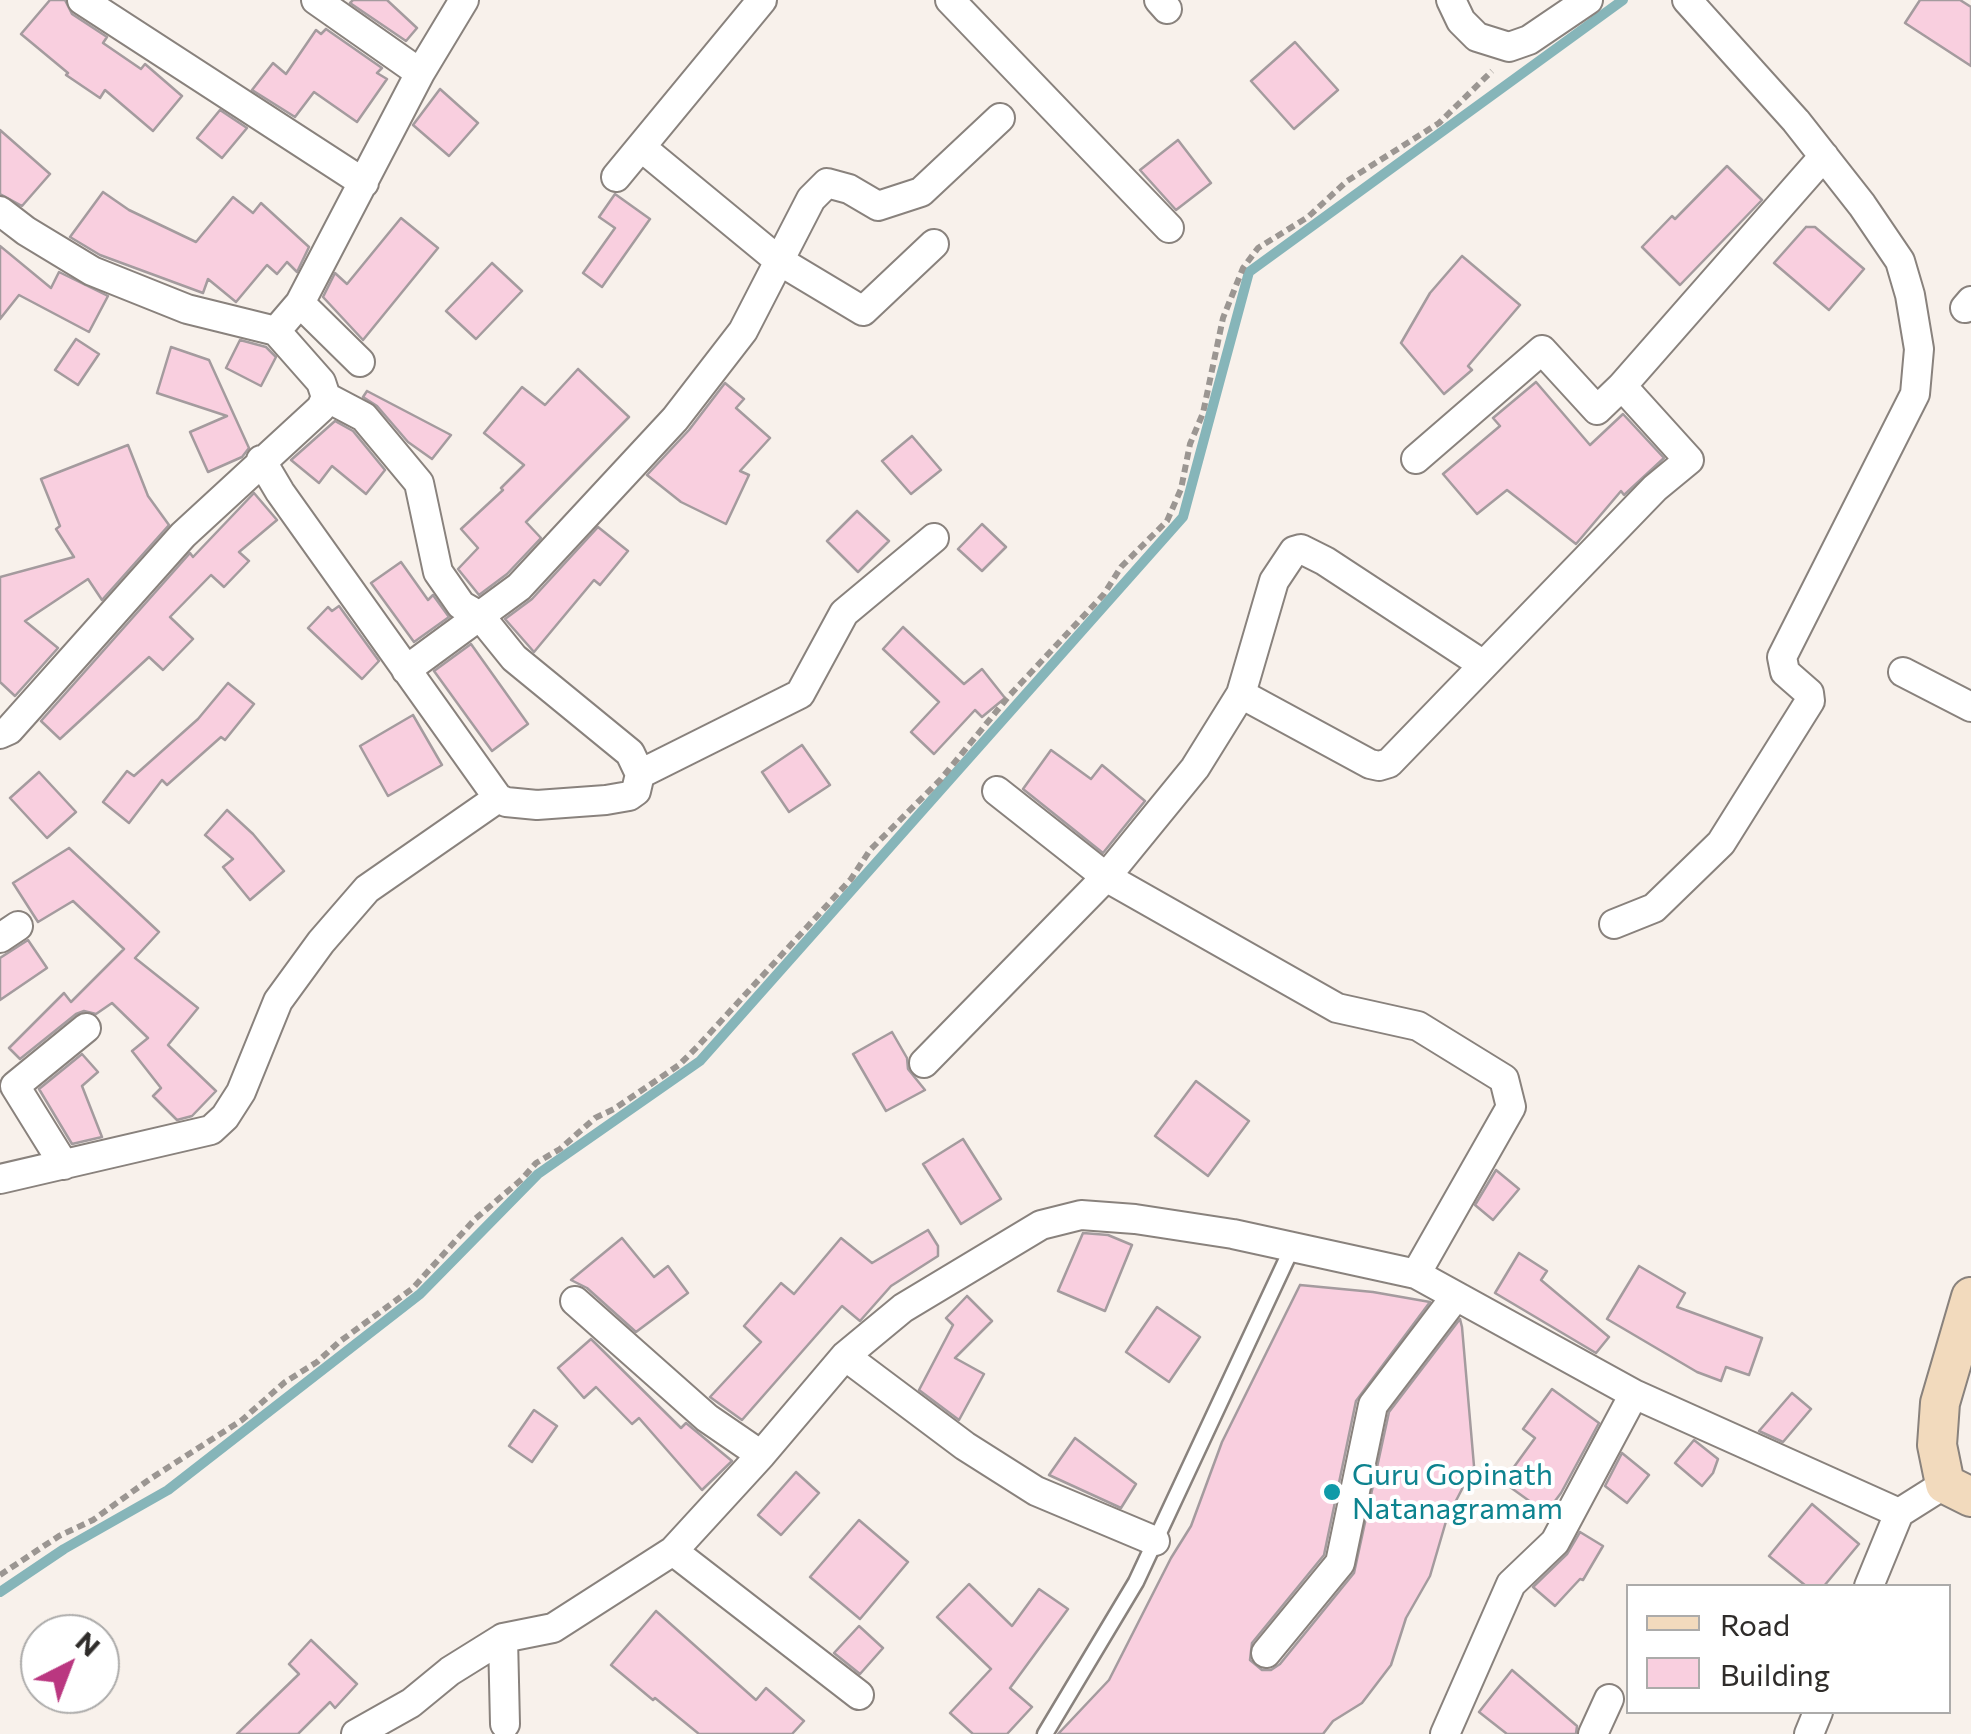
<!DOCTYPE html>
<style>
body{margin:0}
#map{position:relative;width:1971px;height:1734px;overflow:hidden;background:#f8f1eb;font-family:Commissioner,sans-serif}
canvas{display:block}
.legend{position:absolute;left:1626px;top:1584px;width:325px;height:130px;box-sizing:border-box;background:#fff;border:2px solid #acabaa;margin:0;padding:12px 18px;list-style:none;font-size:30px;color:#2f2c2a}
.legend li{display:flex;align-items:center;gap:20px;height:50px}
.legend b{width:50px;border:2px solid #acabaa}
.north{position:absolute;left:20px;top:1614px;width:100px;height:100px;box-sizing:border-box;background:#fff;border:2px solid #acabaa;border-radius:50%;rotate:42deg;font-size:28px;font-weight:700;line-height:40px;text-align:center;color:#2f2c2a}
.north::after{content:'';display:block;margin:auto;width:35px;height:45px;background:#ba3780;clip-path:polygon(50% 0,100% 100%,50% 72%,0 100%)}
</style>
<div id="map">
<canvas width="1971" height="1734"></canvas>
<ul class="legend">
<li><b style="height:12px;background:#f2dabd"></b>Road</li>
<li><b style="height:28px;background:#f9cfdf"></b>Building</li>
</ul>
<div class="north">N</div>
</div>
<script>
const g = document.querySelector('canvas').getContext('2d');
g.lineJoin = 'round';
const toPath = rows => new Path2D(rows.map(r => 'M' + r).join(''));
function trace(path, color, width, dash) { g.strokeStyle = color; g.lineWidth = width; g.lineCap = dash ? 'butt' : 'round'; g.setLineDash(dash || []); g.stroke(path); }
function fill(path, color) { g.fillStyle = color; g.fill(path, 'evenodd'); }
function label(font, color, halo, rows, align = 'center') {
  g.font = font + ' Commissioner,sans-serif'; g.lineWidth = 8; g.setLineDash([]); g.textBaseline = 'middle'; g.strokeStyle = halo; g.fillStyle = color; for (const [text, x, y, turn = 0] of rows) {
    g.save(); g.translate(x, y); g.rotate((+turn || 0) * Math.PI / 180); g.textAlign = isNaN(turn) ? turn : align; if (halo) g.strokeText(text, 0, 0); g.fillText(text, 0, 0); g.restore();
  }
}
const stream = toPath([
 [0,1592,64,1549,168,1490,420,1294,538,1174,700,1061,1183,517,1249,272,1623,0]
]);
const building = toPath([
 [50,0,65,0,72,14,107,37,103,43,141,69,145,64,182,96,153,131,105,90,100,98,66,75,68,73,21,34,50,0],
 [353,0,387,0,417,28,406,41,350,3,353,0],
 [1920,0,1960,0,1971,7,1971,66,1905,23,1920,0],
 [326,29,382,68,377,73,387,79,357,122,314,92,295,117,252,90,273,63,286,74,316,30,321,34,326,29],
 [1295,42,1338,90,1294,129,1251,81,1295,42],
 [440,89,478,123,449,156,413,125,440,89],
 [220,110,247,128,222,158,197,138,220,110],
 [0,130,50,174,22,206,0,194,0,130],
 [1178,140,1211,183,1176,210,1140,170,1178,140],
 [1727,166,1762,200,1680,285,1642,247,1672,216,1675,219,1727,166],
 [103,192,129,210,196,242,233,197,253,213,261,203,309,247,297,272,287,262,277,274,267,265,236,302,208,279,203,293,100,255,70,237,103,192],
 [615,194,650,219,602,287,583,273,615,228,599,217,615,194],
 [401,218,438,248,363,340,323,297,335,273,347,284,401,218],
 [1806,227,1815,227,1864,269,1829,310,1774,263,1806,227],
 [0,246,51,288,59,272,108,296,89,332,19,295,0,319,0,246],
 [1462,256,1520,305,1468,366,1472,370,1444,394,1401,343,1430,293,1462,256],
 [492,263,522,291,476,339,446,311,492,263],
 [76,339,99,354,78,385,55,370,76,339],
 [240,340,266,347,276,357,261,386,226,368,240,340],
 [171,347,209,360,249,448,242,457,208,472,190,432,227,416,157,393,171,347],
 [578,369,629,417,526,522,541,538,507,574,479,595,458,569,478,548,461,529,503,490,501,488,524,465,484,433,522,387,545,405,578,369],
 [1536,382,1590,445,1623,414,1664,458,1624,495,1621,491,1576,544,1507,490,1477,514,1443,474,1500,426,1493,418,1536,382],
 [725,383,744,399,736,408,770,438,740,471,749,475,726,524,681,502,647,475,689,430,725,383],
 [367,391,451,435,432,459,408,442,377,406,363,397,367,391],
 [335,421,353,431,385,470,366,494,332,466,319,483,291,460,335,421],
 [912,436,941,470,911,494,882,461,912,436],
 [128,445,148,496,169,525,102,600,88,579,25,621,58,648,15,696,0,682,0,577,74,557,56,529,60,526,41,479,128,445],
 [254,493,277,520,239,552,249,561,224,587,211,575,170,617,193,639,163,670,149,657,60,739,41,721,190,553,193,557,254,493],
 [857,511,889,541,858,572,827,541,857,511],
 [982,524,1006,547,982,571,958,549,982,524],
 [598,527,628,551,600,585,594,580,534,652,505,619,532,599,598,527],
 [401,562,428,600,433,595,449,617,414,642,371,583,401,562],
 [339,606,379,661,362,679,308,628,328,607,332,611,339,606],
 [903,627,964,684,982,669,1005,698,982,717,975,710,934,754,911,732,939,702,883,649,903,627],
 [471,644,528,724,492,751,434,671,471,644],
 [228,683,254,704,225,740,221,737,167,785,162,780,129,823,103,802,127,771,134,776,198,719,228,683],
 [413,715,442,765,388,796,360,746,413,715],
 [802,745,830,785,789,812,762,772,802,745],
 [1051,750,1091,779,1102,765,1145,801,1103,853,1023,789,1051,750],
 [39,772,76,812,47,838,10,798,39,772],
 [227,810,253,834,284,871,250,900,223,867,233,859,205,835,227,810],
 [69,848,159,932,135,958,198,1008,168,1045,216,1091,192,1116,177,1120,153,1096,161,1088,132,1051,148,1038,112,1003,96,1014,84,1011,76,1014,20,1059,9,1048,64,993,71,1002,124,949,73,901,38,922,13,883,69,848],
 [28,940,47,968,0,1000,0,958,28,940],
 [892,1032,907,1058,908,1069,925,1090,886,1111,853,1054,892,1032],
 [82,1054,98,1072,82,1086,102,1137,72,1144,39,1089,82,1054],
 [1196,1081,1249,1121,1208,1176,1155,1136,1196,1081],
 [963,1139,1001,1199,961,1224,923,1164,963,1139],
 [1496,1170,1519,1189,1493,1220,1475,1205,1496,1170],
 [928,1230,938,1246,938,1256,891,1286,860,1321,842,1306,742,1420,710,1397,761,1342,744,1326,781,1283,794,1294,841,1238,872,1263,928,1230],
 [1083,1233,1108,1235,1132,1245,1105,1311,1058,1291,1083,1233],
 [622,1238,654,1277,668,1266,688,1293,636,1332,587,1288,571,1280,622,1238],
 [1519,1253,1547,1271,1541,1280,1609,1337,1596,1353,1495,1293,1519,1253],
 [1639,1266,1685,1293,1677,1307,1762,1338,1749,1375,1726,1367,1721,1381,1697,1372,1607,1319,1639,1266],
 [1300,1285,1373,1292,1430,1302,1356,1401,1324,1555,1252,1643,1250,1660,1262,1670,1271,1670,1280,1664,1354,1573,1389,1412,1460,1319,1462,1327,1474,1466,1447,1518,1430,1576,1406,1618,1391,1665,1362,1703,1333,1721,1323,1734,1058,1734,1109,1680,1171,1558,1191,1526,1222,1442,1300,1285],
 [967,1296,992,1321,955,1358,984,1374,959,1420,919,1390,953,1325,946,1318,967,1296],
 [1157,1307,1200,1337,1169,1382,1126,1352,1157,1307],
 [591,1339,681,1428,686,1423,732,1461,702,1490,639,1418,632,1424,596,1387,584,1398,558,1368,591,1339],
 [1552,1389,1599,1423,1561,1493,1546,1513,1503,1482,1535,1438,1523,1429,1552,1389],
 [1792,1393,1811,1409,1783,1442,1759,1431,1792,1393],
 [534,1410,557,1426,532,1462,509,1446,534,1410],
 [1075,1438,1136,1484,1121,1508,1049,1475,1075,1438],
 [1694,1440,1718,1459,1713,1473,1702,1486,1675,1463,1694,1440],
 [1622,1453,1649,1475,1627,1503,1605,1486,1622,1453],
 [796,1472,819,1493,781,1535,758,1515,796,1472],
 [1812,1504,1859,1544,1824,1586,1806,1586,1769,1556,1812,1504],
 [859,1520,908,1562,860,1619,810,1577,859,1520],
 [1580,1532,1603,1546,1583,1580,1580,1579,1555,1606,1533,1587,1567,1554,1580,1532],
 [969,1584,1012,1626,1039,1589,1068,1609,1010,1688,1032,1707,1007,1734,973,1734,950,1713,991,1669,937,1617,969,1584],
 [656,1611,756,1700,766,1688,804,1721,792,1734,699,1734,655,1698,653,1700,611,1665,656,1611],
 [859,1626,883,1648,860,1674,834,1653,859,1626],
 [311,1640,357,1684,335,1708,330,1702,298,1734,237,1734,299,1674,289,1664,311,1640],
 [1512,1670,1577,1726,1576,1734,1507,1734,1479,1712,1512,1670]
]);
const path = toPath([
 [0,1575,59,1536,93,1520,150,1479,242,1420,285,1382,317,1362,339,1342,413,1288,475,1219,522,1179,536,1163,560,1149,595,1118,614,1109,679,1065,699,1045,851,879,870,850,941,779,1009,696,1104,594,1121,567,1167,521,1181,489,1190,444,1203,413,1223,318,1243,268,1258,248,1308,217,1347,181,1439,123,1492,71]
]);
const lane = toPath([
 [1045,1734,1136,1582,1292,1248]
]);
const street = toPath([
 [82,0,364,183],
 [316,0,420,73],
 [950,0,1169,228],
 [1159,0,1167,9],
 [1451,0,1461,21,1477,37,1509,47,1529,40,1588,0],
 [641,147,778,260,863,311,934,244],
 [616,177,762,0],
 [0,211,26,231,92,271,187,309,276,331,300,303,420,73,464,0],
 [300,303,360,362],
 [1965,308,1971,301],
 [1416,459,1542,350,1597,410,1622,386,1824,156],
 [261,460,280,492,498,798,506,802,537,805,606,800,629,796,636,791,640,774,630,753,514,658,480,616,461,605,438,572,419,483,364,417,326,397],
 [1482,664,1325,561,1301,549,1294,551,1274,581,1241,694,1195,768,1106,877,1337,1008,1418,1026,1504,1079,1511,1107,1416,1274,1634,1394,1899,1513],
 [406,670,519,587,675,419,743,331,811,199,827,183,849,189,878,206,921,192,1000,118],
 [1903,672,1971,707],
 [1241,694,1370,764,1379,766,1389,763,1655,488,1689,460,1622,386],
 [0,734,9,730,183,535,321,408,326,397,321,382,276,331],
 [640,774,800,694,844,613,934,538],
 [1614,924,1654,908,1721,843,1810,701,1809,693,1785,672,1782,657,1915,394,1919,349,1910,295,1900,261,1862,205,1796,121,1687,0],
 [0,938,18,926],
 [924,1063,1106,877,997,791],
 [64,1165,15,1086,86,1028],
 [0,1179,211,1130,225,1117,241,1092,278,1001,321,942,367,889,498,798],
 [575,1301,707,1418,761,1455],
 [845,1356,965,1446,1036,1491,1155,1541],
 [673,1551,859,1695],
 [1869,1586,1899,1513,1945,1484],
 [503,1638,505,1724],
 [1266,1653,1340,1563,1373,1405,1456,1296],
 [356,1734,411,1703,450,1671,503,1638,553,1628,673,1551,761,1455,845,1356,903,1308,1041,1225,1081,1215,1135,1219,1233,1234,1416,1274],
 [1445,1734,1511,1584,1555,1542,1634,1394],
 [1593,1734,1609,1699],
 [1809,1734,1818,1712]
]);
const secondary = toPath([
 [1971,1297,1940,1403,1937,1445,1945,1484,1971,1497]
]);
const markers = [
 [1332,1492,10,"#0f9aa8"]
];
const cultureNames = [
 ["Guru Gopinath",1352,1475],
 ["Natanagramam",1352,1509]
];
trace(stream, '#86b5b9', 10);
fill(building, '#f9cfdf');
trace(building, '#a49b9e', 2.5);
trace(lane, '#89827d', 19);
trace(street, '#89827d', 32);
trace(secondary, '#89827d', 42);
trace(path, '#9b9692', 6, [8, 5]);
trace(lane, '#fff', 14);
trace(street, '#fff', 28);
trace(secondary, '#f2dabd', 38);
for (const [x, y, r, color] of markers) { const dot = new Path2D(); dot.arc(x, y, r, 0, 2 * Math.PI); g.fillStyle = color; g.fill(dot); trace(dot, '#fff', 4); }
label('30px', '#0d838f', '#fff', cultureNames, 'left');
</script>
